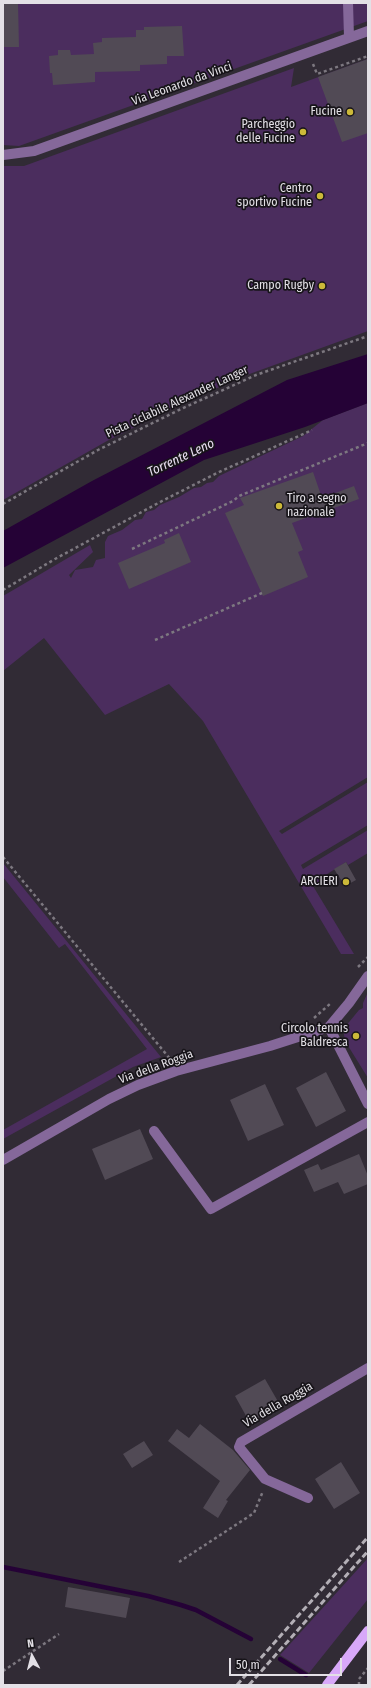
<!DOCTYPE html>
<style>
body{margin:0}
#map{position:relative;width:371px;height:1688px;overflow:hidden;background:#312b35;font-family:"Fira Sans Condensed",sans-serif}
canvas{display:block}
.frame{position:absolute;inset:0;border:4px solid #e3e0e6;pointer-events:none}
.north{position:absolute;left:12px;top:1636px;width:40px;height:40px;-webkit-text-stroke:3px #171419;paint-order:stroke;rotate:353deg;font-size:11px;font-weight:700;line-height:16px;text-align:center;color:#e3e0e6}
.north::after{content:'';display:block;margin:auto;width:14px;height:18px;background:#e3e0e6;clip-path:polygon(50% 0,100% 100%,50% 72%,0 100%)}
.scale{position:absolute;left:229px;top:1658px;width:113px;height:18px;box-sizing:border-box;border:2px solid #e3e0e6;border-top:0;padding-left:5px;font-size:12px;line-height:14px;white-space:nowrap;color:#e3e0e6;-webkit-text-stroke:3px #171419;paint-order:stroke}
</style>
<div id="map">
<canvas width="371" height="1688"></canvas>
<div class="frame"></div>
<div class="north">N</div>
<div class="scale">50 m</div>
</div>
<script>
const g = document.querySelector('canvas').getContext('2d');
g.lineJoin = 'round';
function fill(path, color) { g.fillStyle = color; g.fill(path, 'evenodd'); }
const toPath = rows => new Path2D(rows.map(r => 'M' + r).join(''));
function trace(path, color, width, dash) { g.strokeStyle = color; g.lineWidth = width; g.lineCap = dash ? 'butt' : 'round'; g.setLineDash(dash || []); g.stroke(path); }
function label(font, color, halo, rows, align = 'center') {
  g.font = font + ' "Fira Sans Condensed",sans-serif'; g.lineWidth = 3.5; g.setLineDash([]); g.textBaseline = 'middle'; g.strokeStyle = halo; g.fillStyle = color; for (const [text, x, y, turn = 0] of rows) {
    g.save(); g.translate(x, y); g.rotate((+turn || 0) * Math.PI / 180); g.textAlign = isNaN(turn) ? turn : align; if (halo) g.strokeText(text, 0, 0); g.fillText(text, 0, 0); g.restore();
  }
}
const green = toPath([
 [3,3,368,3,368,21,19,146,3,145],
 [368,59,368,331,244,376,177,406,107,441,3,500,3,166,24,166,294,68,291,87],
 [368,403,368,777,279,831,282,834,368,782,368,825,301,865,303,869,368,830,368,853,348,865,346,862,321,878,322,881,313,886,354,954,341,954,203,721,169,684,105,715,44,638,3,671,3,596,90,545,93,552,69,575,71,578,75,570,93,567,96,560,105,558,105,542,108,536,122,530,135,520,142,519,146,512,154,510,160,505,179,497,194,488,201,487,207,483,213,482,219,476,303,436,323,420],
 [3,863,161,1057,133,1067,3,1139,3,1130,147,1049,65,944,59,948,3,877],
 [368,992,368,1078,345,1041,344,1035,344,1030,346,1031,345,1027,359,1010,363,1008,363,1003],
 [368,1558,368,1599,309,1673,280,1655]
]);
const water = toPath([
 [368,354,368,403,305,427,204,460,3,568,3,531,92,481,287,380]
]);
const stream = toPath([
 [3,1567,148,1596,181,1605,196,1610,251,1639],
 [280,1659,306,1675]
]);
const building = toPath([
 [3,3,18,3,19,47,3,47],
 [182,26,184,56,167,56,167,64,140,65,140,71,95,72,95,82,53,85,52,73,50,73,49,56,58,55,58,50,70,50,71,55,94,54,93,43,102,42,102,38,136,37,136,30,144,30,144,27],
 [368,59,368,133,342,142,318,77],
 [313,472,322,498,354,486,359,499,292,523,303,550,298,552,308,577,263,596,225,513,244,505,240,498],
 [179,533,191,562,129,589,118,563,165,543,164,540],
 [346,862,356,880,345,886,334,869],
 [326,1072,346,1111,316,1127,296,1088],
 [265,1084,284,1125,248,1141,230,1100],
 [140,1129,153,1159,105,1180,92,1149],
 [359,1154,368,1176,368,1184,344,1194,338,1182,314,1192,304,1170,318,1164,321,1170],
 [265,1379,280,1405,250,1423,235,1396],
 [200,1424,233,1450,250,1470,226,1500,228,1501,218,1518,203,1508,220,1481,168,1441,177,1429,189,1438],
 [144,1441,153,1455,132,1468,123,1454],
 [341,1462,360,1493,334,1509,315,1479],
 [68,1587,130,1598,126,1618,65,1607]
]);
const path = toPath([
 [313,64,317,74,368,56],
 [3,504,98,450,179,410,256,375,368,336],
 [132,549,233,501,239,496,368,443],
 [3,590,55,559,162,501,217,473,312,430],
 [155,640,262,593],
 [3,857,171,1060],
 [358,967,368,957],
 [314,1018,331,1003],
 [179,1562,254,1513,263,1491],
 [3,1671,59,1634],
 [359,1685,359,1679,368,1668]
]);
const minor = toPath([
 [348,3,349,37],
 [3,155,34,151,368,31],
 [329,1027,368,1104],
 [154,1131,211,1209,368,1122],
 [3,1160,109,1099,138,1085,176,1071,270,1046,329,1027,349,1003,368,976],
 [308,1498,265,1479,239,1447,241,1442,368,1368]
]);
const major = toPath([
 [327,1685,368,1631]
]);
const rail = toPath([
 [237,1685,368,1537],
 [249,1685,368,1551]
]);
const markers = [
 [350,112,4,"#ccb939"],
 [303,132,4,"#ccb939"],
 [320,196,4,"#ccb939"],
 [322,286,4,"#ccb939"],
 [279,506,4,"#ccb939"],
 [346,882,4,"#ccb939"],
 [356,1036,4,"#ccb939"]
];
const streetNames = [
 ["Via Leonardo da Vinci",182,84,-20],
 ["Pista ciclabile Alexander Langer",177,402,-25],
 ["Via della Roggia",156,1067,-20],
 ["Via della Roggia",278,1405,-30]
];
const poiNames = [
 ["Fucine",342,112],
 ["Parcheggio",295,125],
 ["delle Fucine",295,139],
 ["Centro",312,189],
 ["sportivo Fucine",312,203],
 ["Campo Rugby",314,286],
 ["Tiro a segno",287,499,"left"],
 ["nazionale",287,513,"left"],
 ["ARCIERI",338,882],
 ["Circolo tennis",348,1029],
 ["Baldresca",348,1043]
];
const waterNames = [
 ["Torrente Leno",181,458,-25]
];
fill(green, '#4b2d5e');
fill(water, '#250236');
trace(stream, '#250236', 4.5);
fill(building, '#514a55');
trace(path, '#7d7880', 2.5, [3, 3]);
trace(minor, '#85689a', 10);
trace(major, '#d8a8f9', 10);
trace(rail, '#b3afb6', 3, [6, 3]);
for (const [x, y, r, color] of markers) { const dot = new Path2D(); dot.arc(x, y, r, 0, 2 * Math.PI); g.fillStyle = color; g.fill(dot); trace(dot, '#171419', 1.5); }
label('12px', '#e3e0e6', '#171419', streetNames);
label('12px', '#e3e0e6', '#171419', poiNames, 'right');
label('italic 13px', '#e9def2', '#171419', waterNames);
</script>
